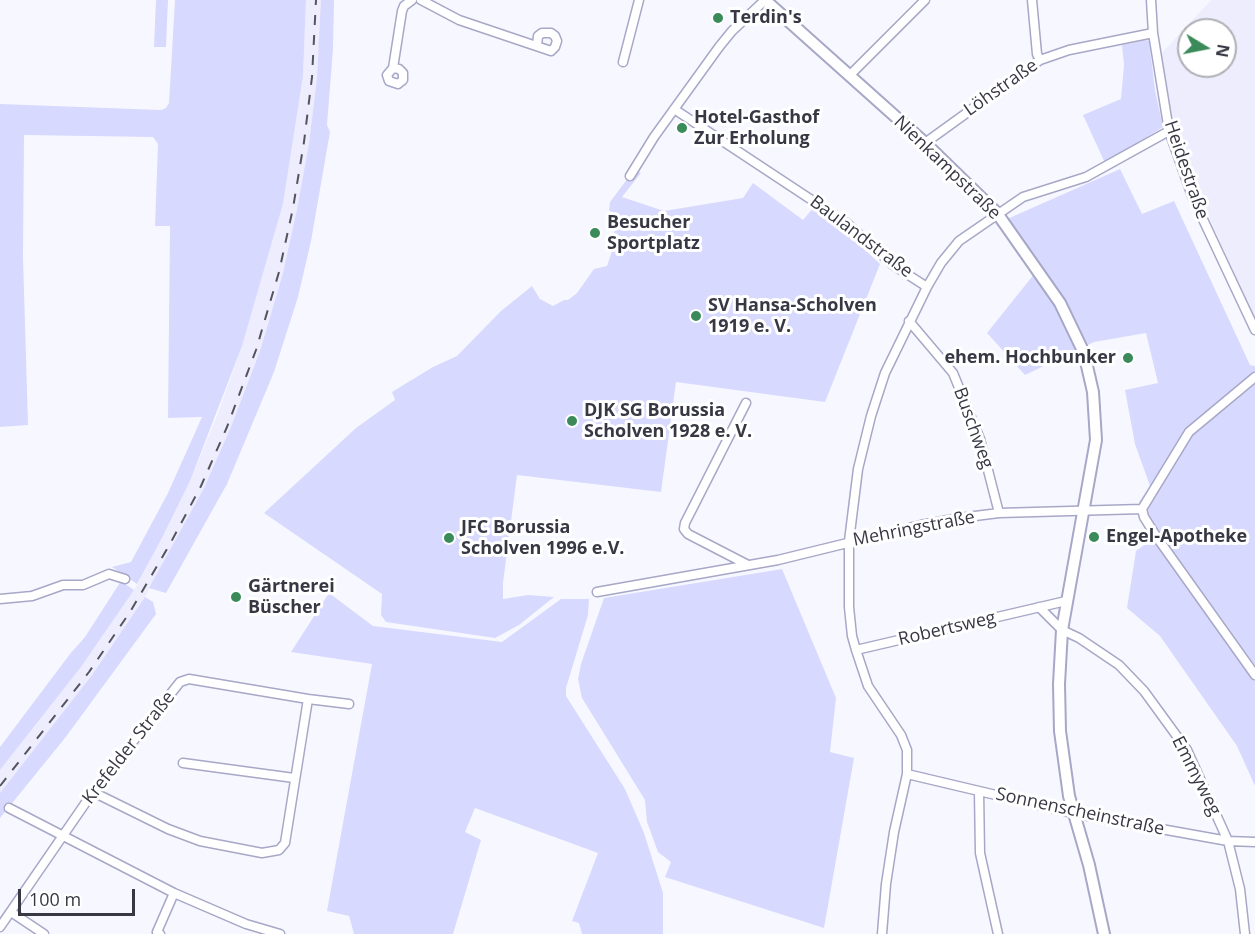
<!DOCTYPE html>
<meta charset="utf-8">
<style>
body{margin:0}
#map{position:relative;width:1255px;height:934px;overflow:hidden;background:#f7f8ff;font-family:"Open Sans",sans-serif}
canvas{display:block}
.north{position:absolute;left:1177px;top:18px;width:60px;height:60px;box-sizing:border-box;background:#fff;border:2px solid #afafb5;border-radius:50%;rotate:100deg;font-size:16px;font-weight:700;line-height:24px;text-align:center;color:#383845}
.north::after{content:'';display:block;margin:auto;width:21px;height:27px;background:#3a8a5a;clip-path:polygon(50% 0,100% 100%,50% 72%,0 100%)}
.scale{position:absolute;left:18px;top:889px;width:117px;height:27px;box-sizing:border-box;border:3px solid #383845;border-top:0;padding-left:8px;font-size:18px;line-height:21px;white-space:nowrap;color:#383845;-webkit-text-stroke:4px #fff;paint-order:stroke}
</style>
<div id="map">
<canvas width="1255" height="934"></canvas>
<div class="north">N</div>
<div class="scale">100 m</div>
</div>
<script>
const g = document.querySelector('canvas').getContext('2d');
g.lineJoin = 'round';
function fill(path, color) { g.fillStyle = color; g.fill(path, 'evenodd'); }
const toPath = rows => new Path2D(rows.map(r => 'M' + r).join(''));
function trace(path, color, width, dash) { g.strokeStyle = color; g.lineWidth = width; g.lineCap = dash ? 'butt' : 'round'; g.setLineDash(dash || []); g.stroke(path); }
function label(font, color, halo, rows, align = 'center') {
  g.font = font + ' "Open Sans",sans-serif'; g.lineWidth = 6; g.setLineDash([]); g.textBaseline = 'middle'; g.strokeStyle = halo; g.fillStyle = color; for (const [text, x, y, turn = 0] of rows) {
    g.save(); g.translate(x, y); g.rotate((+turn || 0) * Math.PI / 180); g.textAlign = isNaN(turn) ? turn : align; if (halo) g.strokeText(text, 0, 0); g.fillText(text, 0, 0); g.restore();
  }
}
const built = toPath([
 [306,0,321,0,321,12,317,78,309,143,297,209,283,273,260,351,230,429,204,488,145,597,92,675,0,793,0,770,81,667,134,590,161,540,190,481,217,416,242,346,283,204,303,76],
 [1211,0,1255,0,1255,318,1190,176,1177,139,1159,56],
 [1189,30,1225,30,1225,66,1189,66]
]);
const green = toPath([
 [156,0,168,0,166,47,154,47],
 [175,0,306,0,303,76,283,204,242,346,190,481,161,540,137,584,112,567,131,562,168,493,202,417,168,418,170,226,155,226,158,144,153,137,24,135,23,257,28,425,0,427,0,104,161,110,166,108,169,103],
 [321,0,334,0,333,49,327,125,330,132,311,241,298,297,274,372,227,484,166,593,149,588,204,488,230,429,260,351,283,273,297,209,309,143,317,78],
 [1146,40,1149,41,1155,90,1163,127,1105,163,1083,115,1121,99,1124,65,1122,45],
 [1120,169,1142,214,1174,201,1250,365,1255,366,1255,786,1237,746,1160,636,1127,608,1136,551,1155,537,1141,518,1139,502,1150,486,1135,444,1125,390,1158,383,1146,333,1094,342,1025,375,987,333,1035,273,996,224],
 [634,170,641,173,622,197,664,211,743,198,753,183,803,220,814,207,839,225,880,264,825,402,676,382,661,492,517,475,503,583,503,599,528,595,554,597,519,625,495,638,386,622,381,615,382,594,264,513,356,428,395,400,392,392,433,367,457,356,501,311,532,286,540,299,553,306,564,300,568,300,577,293,594,269,607,266,612,251,616,216,609,210,610,202],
 [782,569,836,698,830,752,854,758,824,928,665,877,671,862,658,852,647,822,645,800,582,698,578,679,581,664,604,598],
 [121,581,134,590,81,667,0,770,0,747,70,654,85,637],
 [329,593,373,626,502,642,561,599,589,599,588,615,566,688,566,696,625,789,644,833,663,893,663,934,582,934,579,923,572,921,598,853,475,808,465,832,481,840,453,934,354,934,349,916,327,911,372,664,291,652],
 [145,597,153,602,156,614,65,738,0,818,0,793,92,675]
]);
const minor = toPath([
 [421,0,459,20,551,51,555,47,557,41,555,36,551,33,542,33,538,36,537,46],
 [1032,0,1037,54,1040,60],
 [1151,0,1153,33,1169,131,1192,196,1255,330],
 [623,62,639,0],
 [393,68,399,69,403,73,403,80,398,84,389,81,387,75,393,68,402,11,404,6,412,0],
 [849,76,925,0],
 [674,109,848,224,893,265,927,287],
 [925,143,1040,60,1069,50,1153,33],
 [630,176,654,137,719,47,732,31,765,0],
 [909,321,953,373,980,439,999,513],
 [746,403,685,523,684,529,688,534,748,565],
 [1142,509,1144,517,1156,536,1255,675],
 [1142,509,1189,432,1255,377],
 [597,592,778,560,921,525,959,518,999,513,1142,509],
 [0,599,32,596,63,585,83,585,109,574,125,579],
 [1039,607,1062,630,1079,638,1119,665,1144,691,1187,750,1228,841,1240,889,1245,934],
 [856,650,1066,601],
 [183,763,294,778],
 [907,774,1072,813,1228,841,1255,842],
 [979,791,980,853,998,934],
 [93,792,168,829,200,841,262,853,279,850,285,843,308,699],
 [9,808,174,893,246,924,280,934],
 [11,912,44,934],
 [0,927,93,792,180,682,189,679,308,699,349,704],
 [160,934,157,932,174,893],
 [882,934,886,884,894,832,907,774,907,750,901,735,868,686,856,650,852,636,849,607,849,541,858,469,871,416,885,373,927,287,941,263,959,241,1023,197,1086,177,1169,131]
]);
const tertiary = toPath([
 [765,0,925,143,997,213,1060,303,1084,353,1093,392,1096,440,1062,630,1059,684,1060,731,1069,796,1089,865,1104,934]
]);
const rail = toPath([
 [0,786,89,672,130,612,170,544,201,486,227,427,256,350,279,272,293,208,304,142,312,77,316,0]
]);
const markers = [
 [718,18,6,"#3a8a5a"],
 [682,128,6,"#3a8a5a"],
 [595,233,6,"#3a8a5a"],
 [696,316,6,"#3a8a5a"],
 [1128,358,6,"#3a8a5a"],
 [572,421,6,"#3a8a5a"],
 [1094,537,6,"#3a8a5a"],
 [449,538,6,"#3a8a5a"],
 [236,597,6,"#3a8a5a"]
];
const poiNames = [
 ["Terdin's",730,18],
 ["Hotel-Gasthof",694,118],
 ["Zur Erholung",694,139],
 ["Besucher",607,223],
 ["Sportplatz",607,244],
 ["SV Hansa-Scholven",708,306],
 ["1919 e. V.",708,327],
 ["ehem. Hochbunker",1116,358,"right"],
 ["DJK SG Borussia",584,411],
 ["Scholven 1928 e. V.",584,432],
 ["JFC Borussia",461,528],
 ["Scholven 1996 e.V.",461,549],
 ["Engel-Apotheke",1106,537],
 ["Gärtnerei",248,587],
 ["Büscher",248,608]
];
const streetNames = [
 ["Löhstraße",1001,88,-35],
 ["Nienkampstraße",947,168,44],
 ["Heidestraße",1186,170,71],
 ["Baulandstraße",861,237,37],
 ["Buschweg",973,428,70],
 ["Mehringstraße",914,529,-11],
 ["Robertsweg",947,629,-13],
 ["Krefelder Straße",129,748,-52],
 ["Emmyweg",1196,776,63],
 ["Sonnenscheinstraße",1080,812,12]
];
fill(built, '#ededfe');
fill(green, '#d8d9fe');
trace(minor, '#a7a7c7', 11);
trace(tertiary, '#a7a7c7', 14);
trace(minor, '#fff', 8);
trace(tertiary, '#fff', 10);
trace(rail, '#545460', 2, [10, 10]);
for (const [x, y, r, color] of markers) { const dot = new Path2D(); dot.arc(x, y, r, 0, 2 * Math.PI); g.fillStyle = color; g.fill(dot); trace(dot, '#fff', 2); }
label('bold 18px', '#383845', '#fff', poiNames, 'left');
label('18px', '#383845', '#fff', streetNames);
</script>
